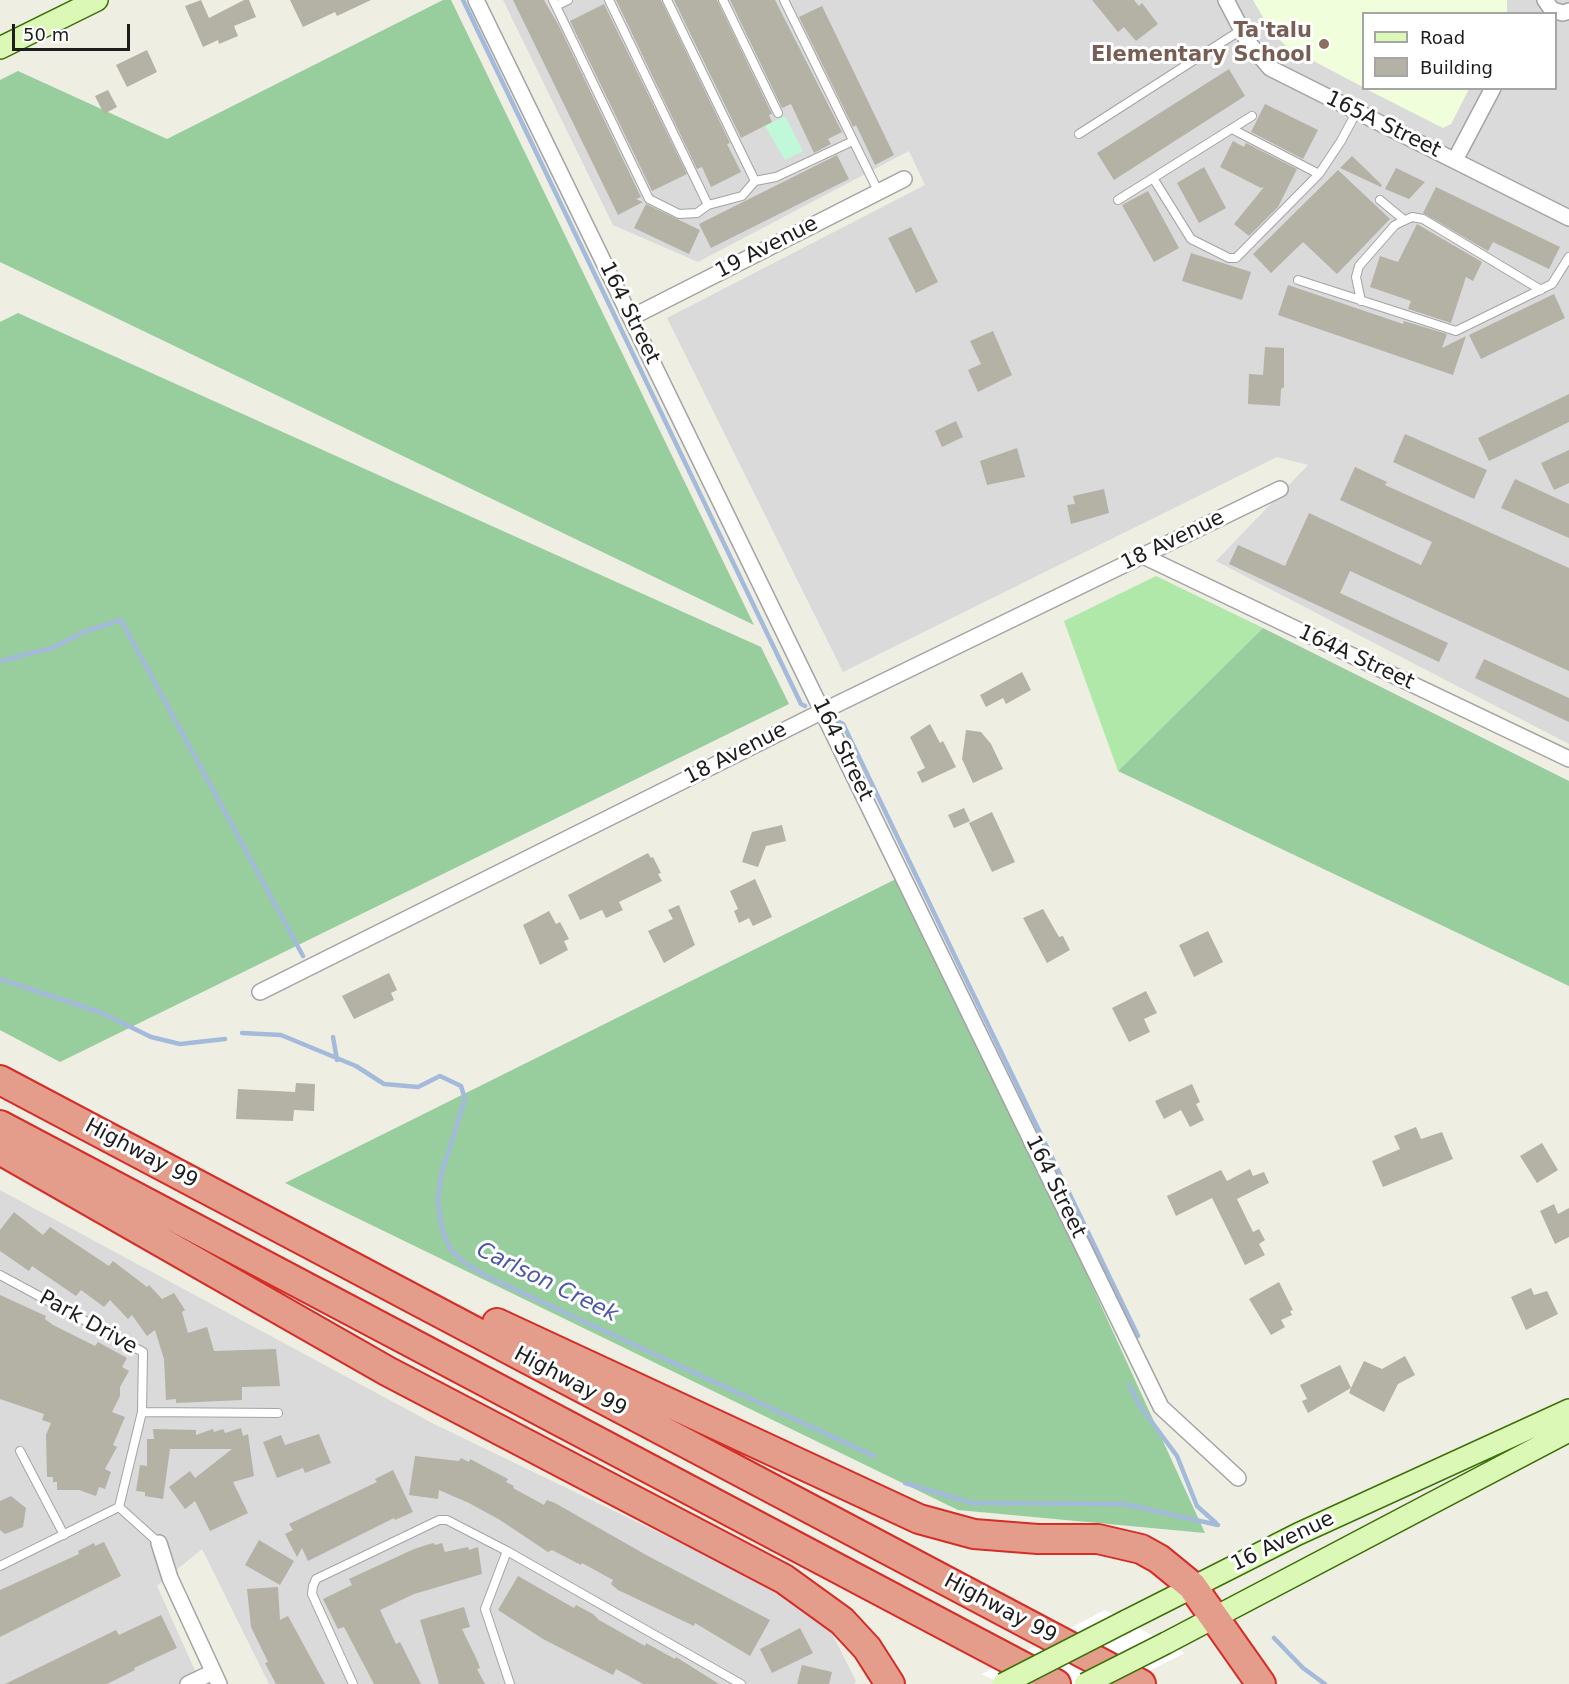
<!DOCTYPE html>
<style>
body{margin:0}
#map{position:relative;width:1569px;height:1684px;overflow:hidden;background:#eeeee3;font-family:"DejaVu Sans",sans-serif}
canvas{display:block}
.legend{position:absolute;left:1362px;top:12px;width:195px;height:78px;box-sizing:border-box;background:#fff;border:2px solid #a5a5a5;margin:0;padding:8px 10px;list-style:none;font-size:18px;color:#1d1d1d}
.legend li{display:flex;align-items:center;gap:12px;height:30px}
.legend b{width:30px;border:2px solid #a5a5a5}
.scale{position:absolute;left:12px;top:24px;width:118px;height:27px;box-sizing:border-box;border:3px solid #1d1d1d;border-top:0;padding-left:8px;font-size:18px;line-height:21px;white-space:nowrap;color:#1d1d1d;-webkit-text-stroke:4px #fff;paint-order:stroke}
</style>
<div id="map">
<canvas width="1569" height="1684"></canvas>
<ul class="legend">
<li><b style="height:8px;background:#dcf8b7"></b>Road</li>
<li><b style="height:16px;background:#b4b1a5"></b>Building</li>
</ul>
<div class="scale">50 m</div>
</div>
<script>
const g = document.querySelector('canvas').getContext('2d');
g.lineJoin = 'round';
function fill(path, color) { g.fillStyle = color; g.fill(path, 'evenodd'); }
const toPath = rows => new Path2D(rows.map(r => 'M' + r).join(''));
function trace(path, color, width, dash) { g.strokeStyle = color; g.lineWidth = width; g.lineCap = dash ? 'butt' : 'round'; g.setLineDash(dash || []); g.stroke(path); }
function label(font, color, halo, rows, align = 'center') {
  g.font = font + ' "DejaVu Sans",sans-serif'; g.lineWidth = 6; g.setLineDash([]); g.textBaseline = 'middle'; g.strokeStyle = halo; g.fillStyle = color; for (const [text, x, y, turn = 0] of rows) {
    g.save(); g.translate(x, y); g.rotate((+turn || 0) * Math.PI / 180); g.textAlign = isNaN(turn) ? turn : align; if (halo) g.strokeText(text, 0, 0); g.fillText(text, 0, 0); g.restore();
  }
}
const residential = toPath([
 [503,0,1569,0,1569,744,1216,561,1308,465,1277,457,843,672,667,318,925,185,909,151,698,262,613,225],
 [1364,14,1556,14,1556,88,1364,88],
 [0,1190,434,1424,757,1580,829,1628,856,1681,854,1684,269,1684,202,1549,157,1586,201,1684,0,1684]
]);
const education = toPath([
 [1253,0,1507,0,1507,13,1364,14,1363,87,1287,47,1271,31],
 [1366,89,1469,89,1451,124,1443,128]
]);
const grass = toPath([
 [1156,576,1263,628,1118,771,1064,621]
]);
const forest = toPath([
 [443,0,451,0,754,625,0,262,0,80,18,71,167,139],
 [18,313,761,647,789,704,60,1062,0,1030,0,322],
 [1263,628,1569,781,1569,986,1118,771],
 [904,875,1205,1533,958,1510,285,1183]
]);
const park = toPath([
 [785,116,803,151,785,160,765,126]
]);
const pier = toPath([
 [1105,1610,1185,1653,1123,1684,1001,1684,982,1674]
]);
const stream = toPath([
 [463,0,801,704,805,706],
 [0,661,52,648,86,631,121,620,303,956],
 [833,719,843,724,1138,1336],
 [0,979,102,1013,151,1037,180,1044,225,1039],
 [242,1033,281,1035,356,1066,384,1084,418,1087,440,1076,461,1086,465,1099,441,1175,438,1201,442,1229,451,1250,466,1264,484,1275,874,1456],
 [333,1037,337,1060],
 [1129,1385,1140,1406,1177,1456,1197,1506,1216,1523],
 [905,1483,972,1503,1124,1504,1218,1525],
 [1274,1638,1303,1668,1325,1684]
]);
const building = toPath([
 [201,0,209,18,244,0,249,0,256,17,234,26,238,36,219,44,218,40,203,47,185,6],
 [290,0,371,0,337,16,335,12,303,27],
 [513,0,544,0,559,26,641,197,636,199,643,202,618,215],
 [616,0,661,0,730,143,727,144,741,172,711,187,702,167,697,169],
 [674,0,717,0,772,114,769,115,772,122,741,138],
 [730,0,775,0,842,132,828,139,831,144,814,153,791,104,782,108],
 [1092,0,1134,0,1139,6,1142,3,1158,24,1136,41,1124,27,1118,32],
 [604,4,687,174,652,191,570,21],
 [822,6,894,155,875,165,856,125,853,127,799,17],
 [147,50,157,72,127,87,116,65],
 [1229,69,1245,96,1114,180,1097,153],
 [108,90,117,107,104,114,95,96],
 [1265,104,1318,130,1303,159,1251,132],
 [1233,141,1244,147,1246,143,1297,169,1278,207,1249,236,1234,224,1264,187,1261,188,1220,167],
 [837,155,849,179,711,248,699,224],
 [1352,156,1382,185,1381,187,1340,168],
 [1204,167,1226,208,1199,223,1177,183],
 [1396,168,1425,182,1409,199,1385,189],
 [1338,170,1390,219,1337,274,1303,242,1271,273,1253,254],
 [1436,187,1560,247,1549,269,1493,242,1488,251,1423,213],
 [1148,191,1179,248,1154,262,1122,205],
 [646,204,700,230,689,254,634,228],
 [1417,224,1482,262,1473,281,1466,277,1451,323,1408,309,1411,301,1370,287,1380,256,1398,262],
 [911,227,938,282,916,293,888,238],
 [1191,253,1251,272,1242,300,1182,281],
 [1288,285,1403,324,1404,321,1447,334,1442,348,1466,336,1453,375,1278,315],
 [1554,294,1565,318,1481,359,1469,335],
 [993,331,1012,375,978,392,968,370,981,364,970,341],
 [1265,347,1284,348,1284,387,1281,389,1280,406,1248,404,1249,374,1263,375],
 [1569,394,1569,422,1489,461,1478,438],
 [956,421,963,437,942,447,935,431],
 [1405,434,1487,470,1474,499,1393,462],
 [1017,448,1025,477,987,485,980,461],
 [1569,450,1569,483,1554,490,1541,463],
 [1355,467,1387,482,1385,485,1569,568,1569,671,1350,571,1340,593,1448,643,1439,662,1229,564,1238,545,1285,566,1309,513,1421,565,1432,542,1340,500],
 [1515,479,1569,504,1569,538,1501,508],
 [1104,489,1109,513,1071,524,1067,505,1075,504,1073,496],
 [1484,659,1569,698,1569,722,1475,678],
 [1022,672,1031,690,1006,704,1003,698,986,707,980,695],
 [930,724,940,743,943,741,956,767,922,783,917,772,925,768,910,737],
 [966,730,981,732,991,744,1003,769,973,783,962,759],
 [964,808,970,821,954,828,948,815],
 [992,812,1015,862,992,872,969,823],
 [782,825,786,841,766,846,758,867,742,862,752,832],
 [648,853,651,858,653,857,661,873,658,874,662,881,619,902,623,910,606,918,602,910,580,920,568,895],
 [755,879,772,917,753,926,749,918,739,923,734,911,738,909,730,891],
 [679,905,695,945,664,963,648,931,673,919,668,910],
 [1043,909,1059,937,1063,936,1070,950,1047,963,1023,918],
 [549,911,556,924,560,922,569,939,564,941,568,950,540,965,523,925],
 [1208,931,1223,962,1194,977,1179,945],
 [389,973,397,990,391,993,394,1000,354,1019,342,996],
 [1146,991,1157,1013,1144,1019,1150,1032,1129,1042,1112,1008],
 [296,1083,315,1084,314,1111,294,1110,293,1121,236,1119,238,1089,295,1092],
 [1192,1084,1200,1102,1196,1104,1204,1120,1190,1127,1181,1110,1164,1119,1155,1101],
 [1416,1127,1421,1139,1442,1132,1453,1159,1383,1187,1372,1161,1400,1149,1394,1136],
 [1542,1143,1558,1170,1537,1183,1520,1156],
 [1250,1169,1253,1176,1264,1172,1269,1183,1237,1199,1253,1232,1259,1229,1265,1240,1259,1244,1265,1255,1245,1265,1212,1198,1176,1216,1167,1196,1221,1170,1227,1181],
 [1554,1204,1558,1214,1569,1208,1569,1237,1555,1244,1540,1211],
 [14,1212,43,1235,50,1227,109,1266,113,1261,147,1287,149,1285,162,1299,174,1293,185,1310,182,1312,188,1333,207,1327,214,1351,276,1349,280,1386,242,1387,242,1400,176,1403,176,1399,166,1400,164,1359,155,1330,147,1336,132,1315,128,1319,110,1300,104,1307,81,1290,76,1296,32,1266,29,1271,0,1251,0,1230],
 [1279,1282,1293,1310,1290,1311,1292,1315,1281,1320,1285,1327,1271,1335,1249,1299],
 [1531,1288,1534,1295,1547,1291,1558,1314,1526,1330,1511,1297],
 [0,1295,46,1316,45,1319,53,1325,95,1346,98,1342,127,1358,122,1367,129,1371,120,1387,120,1396,112,1412,125,1417,113,1445,117,1447,105,1469,111,1472,105,1489,99,1487,96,1496,79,1490,57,1490,57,1482,53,1482,53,1477,47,1477,46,1435,51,1423,42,1420,44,1414,0,1399],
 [1405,1356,1415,1375,1398,1384,1384,1412,1349,1393,1351,1388,1308,1413,1302,1401,1307,1399,1300,1385,1340,1365,1351,1388,1364,1361,1382,1369],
 [241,1428,243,1436,248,1434,254,1476,233,1482,248,1513,210,1531,195,1501,185,1509,169,1487,190,1471,195,1478,232,1449,170,1449,163,1499,145,1496,145,1492,136,1491,140,1465,147,1466,147,1439,154,1439,153,1429,196,1430,196,1435,213,1429,214,1432,223,1429,225,1433],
 [319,1434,331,1463,305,1473,303,1468,277,1478,263,1442,281,1435,285,1445],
 [415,1456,459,1461,461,1458,469,1462,470,1459,508,1479,506,1482,514,1486,513,1488,544,1505,547,1500,555,1503,648,1556,770,1620,750,1656,695,1623,694,1626,618,1590,611,1584,613,1580,582,1563,581,1565,552,1550,548,1552,500,1520,469,1503,439,1490,438,1499,409,1495],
 [393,1470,413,1512,395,1520,394,1518,308,1561,302,1548,297,1557,285,1534,293,1530,289,1524,377,1482,375,1479],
 [11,1496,26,1508,23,1527,5,1534,0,1530,0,1501],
 [259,1540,294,1561,280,1585,245,1565],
 [104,1542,121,1576,0,1637,0,1590,79,1554,78,1551,94,1543,95,1546],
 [433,1543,435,1545,442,1543,445,1552,468,1547,469,1550,478,1547,482,1574,414,1594,380,1610,396,1644,400,1642,421,1684,374,1684,344,1627,338,1629,323,1599,352,1585,349,1579,414,1549],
 [518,1576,574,1608,576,1605,593,1614,599,1620,645,1646,646,1643,675,1659,676,1657,719,1684,643,1684,616,1669,613,1675,543,1639,498,1610],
 [278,1587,280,1620,288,1616,325,1684,276,1684,265,1663,268,1662,251,1627,247,1589],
 [464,1607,470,1627,462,1629,477,1660,480,1668,477,1669,485,1684,439,1684,420,1620],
 [161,1615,177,1648,134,1668,135,1670,107,1684,5,1684,116,1630,119,1635],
 [800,1628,813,1653,772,1673,760,1649],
 [802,1665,832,1672,829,1684,797,1684]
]);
const lane = toPath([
 [553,0,649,199,679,214,697,213,708,205,742,196,755,181,776,177,853,141],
 [609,0,708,205],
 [667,0,755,181],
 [723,0,778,113],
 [784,0,878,191],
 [556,6,568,0],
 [1232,129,1319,174],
 [1079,134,1241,30],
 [1153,178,1191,239,1229,258,1236,258,1319,174,1341,141,1356,113],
 [1118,200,1252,116],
 [1380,200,1403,219],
 [1298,280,1456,331,1552,284,1569,257],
 [1361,301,1356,277,1359,266,1395,225,1412,217,1423,219,1541,290],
 [0,1275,143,1352,142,1412,119,1507,0,1566],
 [142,1412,278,1413],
 [20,1451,64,1535],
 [119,1507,159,1543],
 [507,1551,485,1609,510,1684],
 [353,1684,312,1594,313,1586,316,1579,439,1520,447,1520,507,1551,741,1684]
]);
const street = toPath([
 [476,0,1161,1407,1238,1478],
 [1226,0,1248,42,1270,68,1569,218],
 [1545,0,1552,10,1563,13,1569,11],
 [1455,160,1493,88],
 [632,317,904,179],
 [1143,556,1569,759],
 [260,992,823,711,1280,489],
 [159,1543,170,1578,219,1684],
 [188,1684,213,1672]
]);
const secondary = toPath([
 [0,48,97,0],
 [1126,1621,1298,1534,1569,1410],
 [1166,1643,1569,1431]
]);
const highway = toPath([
 [0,1080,1141,1684],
 [0,1125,1056,1684],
 [0,1150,387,1371,784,1579,842,1621,867,1648,890,1684],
 [497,1323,919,1519,974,1534,1038,1539,1098,1539,1141,1549,1159,1559,1192,1586,1261,1684]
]);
const secondaryBridge = toPath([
 [1003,1684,1126,1621],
 [1085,1684,1166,1643]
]);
const markers = [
 [1324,44,6,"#8d6e63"]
];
const educationNames = [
 ["Ta'talu",1312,32],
 ["Elementary School",1312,56]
];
const streetNames = [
 ["165A Street",1383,125,26],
 ["19 Avenue",767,248,-27],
 ["164 Street",629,313,64],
 ["18 Avenue",1173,541,-26],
 ["164A Street",1356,658,25],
 ["164 Street",842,750,64],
 ["18 Avenue",736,754,-27],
 ["Highway 99",141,1154,28],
 ["164 Street",1055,1187,64],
 ["Park Drive",88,1323,29],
 ["Highway 99",570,1382,28],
 ["16 Avenue",1283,1542,-26],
 ["Highway 99",1000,1609,28]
];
const waterNames = [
 ["Carlson Creek",547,1283,26]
];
fill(residential, '#dbdada');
fill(education, '#f1fedc');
fill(grass, '#b0e8a9');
fill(forest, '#98cd9d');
fill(park, '#c0f8da');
fill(pier, '#fff');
trace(stream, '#a4badb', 4.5);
fill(building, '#b4b1a5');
trace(lane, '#a4a4a4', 10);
trace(street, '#a4a4a4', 18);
trace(secondary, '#3d7107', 24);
trace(highway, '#d52d27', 32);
trace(lane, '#fff', 8);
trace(street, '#fff', 15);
trace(secondary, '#dcf8b7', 21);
trace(highway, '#e59d8b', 28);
trace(secondaryBridge, '#3d7107', 24, []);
trace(secondaryBridge, '#dcf8b7', 21);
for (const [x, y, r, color] of markers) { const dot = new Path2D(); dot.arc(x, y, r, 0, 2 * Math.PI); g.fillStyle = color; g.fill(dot); trace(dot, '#fff', 2); }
label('bold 21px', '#785e54', '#fff', educationNames, 'right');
label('21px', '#1d1d1d', '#fff', streetNames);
label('italic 22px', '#4b57ab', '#fff', waterNames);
</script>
